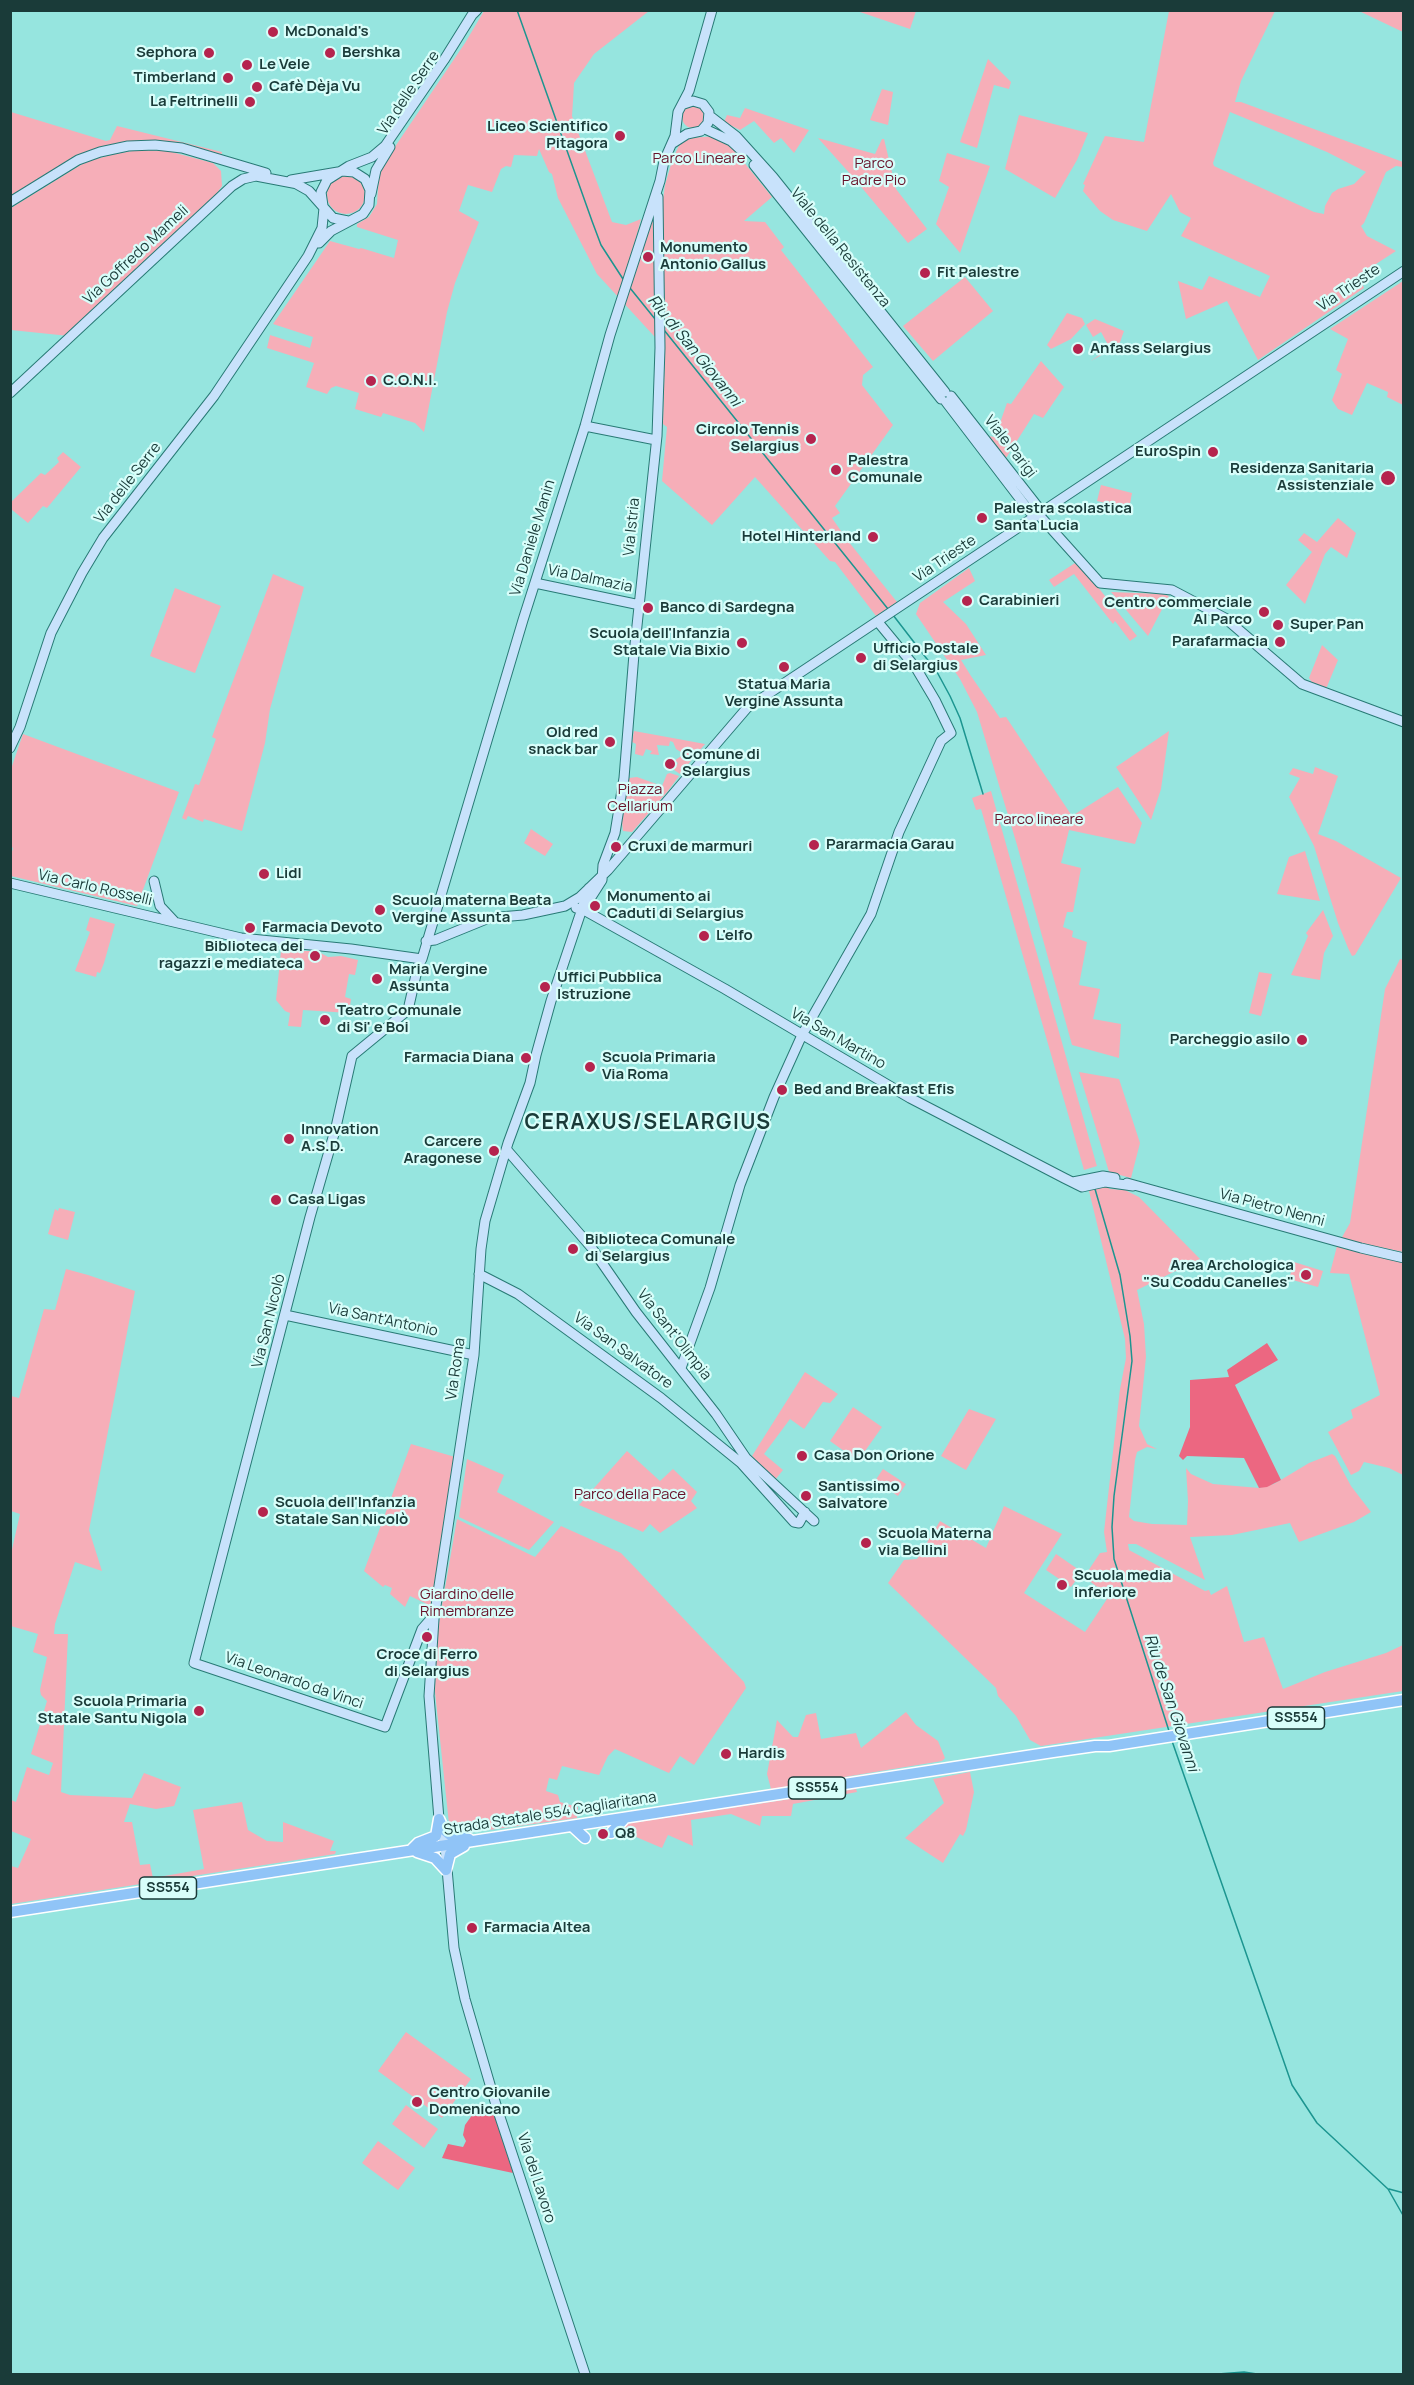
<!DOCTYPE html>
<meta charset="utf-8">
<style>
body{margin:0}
#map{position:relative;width:1414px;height:2385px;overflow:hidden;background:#96e5df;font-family:Manrope,sans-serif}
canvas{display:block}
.frame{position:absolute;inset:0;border:12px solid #1a3b39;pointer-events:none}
</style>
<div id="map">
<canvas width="1414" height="2385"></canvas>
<div class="frame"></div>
</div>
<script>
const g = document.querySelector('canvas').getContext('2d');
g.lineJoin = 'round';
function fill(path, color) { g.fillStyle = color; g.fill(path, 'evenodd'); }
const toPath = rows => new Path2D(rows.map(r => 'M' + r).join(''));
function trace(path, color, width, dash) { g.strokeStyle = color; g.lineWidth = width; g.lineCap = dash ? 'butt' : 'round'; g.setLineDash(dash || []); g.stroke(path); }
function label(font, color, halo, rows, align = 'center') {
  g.font = font + ' Manrope,sans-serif'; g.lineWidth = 4.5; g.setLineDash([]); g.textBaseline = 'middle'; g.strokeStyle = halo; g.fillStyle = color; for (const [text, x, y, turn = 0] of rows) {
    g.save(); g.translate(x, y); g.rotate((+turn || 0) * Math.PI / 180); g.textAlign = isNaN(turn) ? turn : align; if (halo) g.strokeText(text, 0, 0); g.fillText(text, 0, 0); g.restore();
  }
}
const green = toPath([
 [484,11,649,11,594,54,574,83,573,101,572,116,612,222,626,225,641,219,627,272,650,221,654,222,665,317,662,207,665,185,672,161,680,143,691,138,716,136,730,145,772,197,744,221,765,222,784,247,781,250,873,367,863,375,862,385,893,425,835,506,840,513,832,518,848,541,897,602,876,616,835,562,830,561,755,477,712,525,662,481,667,427,663,424,665,348,597,274,558,198,552,174,549,172,539,149,537,156,514,155,511,167,506,166,501,169,492,192,468,185,459,211,479,222,455,283,447,312,424,432,415,423,383,413,381,417,355,409,359,393,336,386,331,388,327,394,306,387,314,363,267,348,270,335,310,348,313,337,273,324,330,241,359,249,361,248,394,258,398,240,357,227,357,224,369,217,377,204,379,174,386,160,465,43],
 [857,11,916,11,910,29],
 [1169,11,1275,11,1241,81,1235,102,1241,102,1403,162,1403,167,1396,166,1386,172,1364,223,1361,226,1367,236,1396,251,1359,275,1364,288,1258,360,1227,301,1186,319,1178,281,1202,290,1209,276,1260,297,1270,276,1181,236,1191,218,1180,212,1171,194,1147,231,1113,220,1100,211,1083,191,1085,185,1083,184,1105,136,1144,142],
 [1230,112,1327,152,1366,172,1354,184,1338,189,1332,193,1325,206,1324,214,1314,212,1214,166,1213,163],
 [1359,11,1403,11,1403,32],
 [988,59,1011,82,1009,89,994,85,977,148,960,142],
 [882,89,893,92,888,125,870,120],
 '682 117a11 11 0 1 1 22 0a11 11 0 1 1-22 0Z',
 [745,108,809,130,794,153,781,138,774,143,754,121,740,130,724,122,727,115,740,118],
 [11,112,106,141,110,140,117,126,222,152,221,156,116,145,11,198],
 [1019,115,1088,133,1077,160,1055,198,1005,169],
 [818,138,875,154,882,139,884,139,896,189,927,229,908,243,852,176],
 [138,150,168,151,213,163,221,171,222,186,210,203,69,336,11,330,11,208,87,161,115,154],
 [947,153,990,166,960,253,936,224,949,187,939,181],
 '327 195a19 19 0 1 1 38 0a19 19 0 1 1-38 0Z',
 [965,277,993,311,933,361,903,326],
 [1403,281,1403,405,1387,397,1388,392,1367,383,1352,415,1338,409,1332,400,1342,374,1336,370,1348,339,1330,329],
 [1067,313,1082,318,1085,324,1071,339,1051,349,1047,345],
 [1095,319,1124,331,1119,345,1091,361,1102,353,1099,347,1107,343,1101,332,1093,337,1086,325],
 [1041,361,1064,387,1043,418,1034,414,1006,458,988,436,995,437,1007,403,1011,404],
 [63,452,81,467,47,508,43,506,28,523,11,509,11,502,41,473,45,475,59,462,57,458],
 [1101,485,1132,493,1129,509,1097,501],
 [1338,518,1356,533,1347,558,1331,547,1325,554,1305,604,1286,585,1312,552,1298,540,1304,533,1317,542],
 [1075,563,1093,581,1137,636,1130,641,1115,621,1113,624,1074,574,1054,587,1049,580],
 [969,568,975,581,943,602,966,624,986,655,961,660,971,676,1000,718,1006,717,1072,816,1118,787,1142,823,1135,844,1069,830,1061,863,1081,868,1073,912,1067,912,1063,927,1073,931,1072,937,1087,942,1079,985,1100,989,1093,1019,1121,1024,1119,1058,1072,1045,1017,845,977,712,960,679,916,614,920,603],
 [273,574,304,587,270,709,265,743,242,831,204,819,203,822,188,816,186,820,182,818,195,784,199,785,216,739,212,737],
 [175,588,221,606,195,673,150,656],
 [1111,592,1163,594,1169,596,1148,636],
 [1322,645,1338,660,1326,689,1313,684,1309,678],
 [634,731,678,739,705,744,680,774,668,766,670,765,676,766,678,763,674,761,681,756,683,757,684,754,676,749,673,742,670,741,669,746,657,745,659,755,650,754,652,751,646,749,643,756,635,754,636,744,632,742],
 [1169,731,1161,789,1151,820,1116,767],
 [23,734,179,792,137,906,11,876,11,855,13,848,10,846,11,769],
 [1315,767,1338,776,1318,834,1336,841,1401,878,1355,955,1352,956,1348,948,1338,923,1314,846,1289,797,1300,778,1289,774,1293,768,1313,774],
 [670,773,679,776,668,791,632,832,623,831,622,821,629,778,637,777,662,786,667,774],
 [991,791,1096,1163,1097,1166,1084,1170,981,809,976,810,972,798],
 [531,829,553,844,545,856,524,843],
 [1305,851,1320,901,1277,894,1289,857],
 [1323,910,1333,936,1324,953,1320,980,1291,975,1308,936,1306,933],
 [90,917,115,924,104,963,100,973,97,972,96,977,75,971,90,932,86,930],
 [281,951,317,951,328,957,341,956,358,960,355,975,349,974,345,997,351,999,349,1013,303,1010,301,1027,288,1026,290,1013,285,1011,276,1000],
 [1400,959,1404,960,1403,1252,1341,1239,1350,1223,1385,989],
 [1259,972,1272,974,1261,1016,1249,1013],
 [1079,1072,1119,1079,1140,1143,1131,1178,1109,1172],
 [1104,1185,1110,1189,1125,1190,1139,1197,1200,1259,1137,1290,1144,1324,1146,1357,1139,1426,1147,1444,1157,1449,1147,1447,1137,1452,1135,1460,1129,1517,1134,1521,1152,1524,1187,1525,1188,1501,1186,1468,1191,1474,1213,1484,1259,1488,1274,1484,1309,1463,1332,1454,1335,1456,1351,1486,1371,1512,1354,1522,1299,1542,1290,1523,1232,1535,1190,1537,1205,1580,1136,1544,1128,1544,1129,1550,1205,1591,1209,1590,1211,1595,1227,1586,1244,1642,1264,1637,1283,1689,1325,1672,1386,1653,1403,1645,1403,1691,1041,1746,1030,1740,1016,1716,998,1696,996,1688,888,1583,904,1560,917,1559,940,1521,986,1548,1004,1506,1062,1534,1024,1593,1085,1632,1109,1596,1084,1577,1100,1553,1107,1552,1104,1532,1120,1389,1126,1358,1125,1339,1089,1191],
 [59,1208,75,1212,68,1240,48,1234,55,1209,58,1211],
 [1337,1246,1403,1262,1403,1475,1389,1468,1364,1462,1359,1471,1351,1475,1328,1432,1353,1418,1351,1410,1380,1395,1349,1274,1330,1273],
 [1294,1262,1323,1271,1318,1287,1289,1279],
 [66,1269,88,1275,135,1291,89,1530,102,1571,75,1562,55,1624,54,1634,68,1634,61,1792,70,1795,132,1798,144,1773,181,1787,174,1806,156,1809,130,1804,124,1822,132,1822,140,1865,150,1864,153,1878,204,1869,193,1810,242,1802,248,1830,267,1841,283,1842,283,1822,334,1841,330,1851,336,1851,335,1854,11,1904,11,1866,18,1868,31,1839,11,1831,11,1800,16,1802,27,1767,49,1775,53,1763,31,1754,47,1701,41,1695,40,1690,47,1657,33,1652,38,1634,11,1626,11,1554,20,1514,11,1511,11,1396,19,1398,44,1309,55,1310],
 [805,1372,838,1394,830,1403,823,1402,804,1429,790,1419,764,1454,783,1470,775,1480,752,1456],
 [853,1407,882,1427,858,1461,830,1441],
 [969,1409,996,1419,966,1470,941,1456],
 [411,1444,455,1457,433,1607,410,1596,405,1607,390,1594,392,1588,385,1585,383,1587,364,1571],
 [627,1451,660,1481,673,1469,697,1492,691,1501,697,1508,660,1533,650,1524,643,1532,579,1505],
 [467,1459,504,1475,497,1492,554,1522,529,1550,459,1517],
 [883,1469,906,1484,898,1496,875,1481],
 [457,1519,535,1557,561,1526,621,1553,744,1682,746,1688,694,1765,680,1756,669,1773,615,1749,608,1756,599,1775,562,1766,557,1780,549,1778,546,1791,558,1795,560,1802,578,1807,577,1818,467,1833,455,1831,451,1828,449,1824,435,1692,436,1640],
 [1056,1554,1082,1572,1071,1587,1046,1570],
 [906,1712,916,1725,938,1741,945,1758,942,1761,771,1789,767,1774,777,1720,793,1737,798,1737,806,1715,816,1713,821,1739,856,1733,861,1748],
 [970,1772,974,1792,966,1830,963,1836,960,1834,943,1863,905,1838,944,1803,933,1779],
 [856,1789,857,1792,793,1804,791,1816,762,1816,760,1826,731,1814,691,1820,693,1846,668,1835,662,1848,622,1831,625,1824],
 [406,2032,471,2079,442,2118,378,2071],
 [406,2105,438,2129,424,2148,392,2124],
 [378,2141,415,2168,398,2190,362,2163]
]);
const forest = toPath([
 [1267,1343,1278,1360,1235,1385,1281,1480,1267,1487,1259,1488,1244,1458,1187,1456,1183,1460,1179,1456,1190,1427,1190,1380,1229,1377,1227,1370],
 [475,2111,494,2113,513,2173,442,2158,448,2144,463,2147,466,2141,463,2135,465,2125]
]);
const stream = toPath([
 [517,10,592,221,601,245,623,279],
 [630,288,655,319],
 [664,330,888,609],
 [893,615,937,672,950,696,960,718,983,794],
 [1095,1189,1120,1275,1130,1336,1132,1361,1114,1496,1112,1527,1114,1559,1169,1731],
 [1172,1741,1292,2085,1317,2123,1388,2189,1404,2217],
 [1389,2189,1404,2193],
 [1218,2374,1244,2372,1257,2374]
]);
const secondary = toPath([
 [710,116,736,136,773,177,945,392],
 [705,129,731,141,743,152],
 [673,143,687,134,701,131,708,123,709,112,703,104,693,101,684,104],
 [754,165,941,399],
 [291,180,338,172],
 [293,182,309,191,333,218,348,221],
 [371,194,376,170,390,147],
 [10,202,78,160,100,152,128,146,155,145,182,148,266,173],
 [323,206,321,192,327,180,349,166,372,157,385,146,444,60,472,15,477,10],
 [319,243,331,231,363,214,369,205,370,190,365,179,354,172,342,171],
 [10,393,232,186,243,179,256,176,298,184],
 [951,396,1038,507,1039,515],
 [946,402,1030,512,1039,515,1100,583,1172,590,1225,618,1302,684,1404,722],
 [585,426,656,440],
 [535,583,640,605],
 [10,748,20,727,51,633,82,573,103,538,214,396,308,256,322,228,324,208],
 [154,881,160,906,174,921],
 [10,883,241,938,351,949,422,959],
 [586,905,602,880,603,865,615,833,624,778,634,654,657,436,660,348,658,197],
 [576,908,582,909,725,989,910,1098,1064,1178,1082,1187,1105,1182,1133,1186],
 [426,941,435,940,489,918,523,915,565,906,580,897,608,870,747,708,1404,271],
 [507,1150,591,1247,636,1312,716,1414,746,1458,814,1521],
 [1073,1182,1103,1176,1115,1178],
 [1127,1183,1361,1248,1404,1258],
 [479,1274,518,1294,661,1398,741,1463,794,1522,799,1523,805,1512],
 [285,1315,474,1355],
 [681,1368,710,1288,740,1185,774,1097,802,1035,871,914,899,832,941,741,951,733,935,700,916,668,878,622],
 [434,1619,429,1621,422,1629,385,1727,194,1663,310,1217,336,1127,352,1056,408,1010,418,966,422,959,523,620,585,426,610,335,660,181,664,161,675,136,678,112,689,91,712,10],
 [585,2374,496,2105,465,1999,454,1948,445,1846,439,1819,429,1696,434,1619,474,1355,481,1249,485,1221,508,1143,530,1083,536,1055,551,1001,589,888]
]);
const primary = toPath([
 [439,1819,444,1830,450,1835,469,1839],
 [572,1826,585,1838],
 [611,1833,625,1818],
 [412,1849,418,1843,436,1836,439,1819],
 [417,1852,435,1858,446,1870],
 [446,1870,450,1854,464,1846],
 [10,1912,1053,1752,1095,1746,1109,1746,1404,1700]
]);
const markers = [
 [273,32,6,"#b5244e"],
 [209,53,6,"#b5244e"],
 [330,53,6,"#b5244e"],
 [247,65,6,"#b5244e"],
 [228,78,6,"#b5244e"],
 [257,87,6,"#b5244e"],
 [250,102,6,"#b5244e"],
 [620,136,6,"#b5244e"],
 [648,257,6,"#b5244e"],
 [925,273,6,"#b5244e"],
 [1078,349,6,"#b5244e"],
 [371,381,6,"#b5244e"],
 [811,439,6,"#b5244e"],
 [1213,452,6,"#b5244e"],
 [836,470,6,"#b5244e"],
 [1388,478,8,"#b5244e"],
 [982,518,6,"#b5244e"],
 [873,537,6,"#b5244e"],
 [967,601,6,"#b5244e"],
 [648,608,6,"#b5244e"],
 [1264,612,6,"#b5244e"],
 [1278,625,6,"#b5244e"],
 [1280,642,6,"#b5244e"],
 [742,643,6,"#b5244e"],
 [861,658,6,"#b5244e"],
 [784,667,6,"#b5244e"],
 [610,742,6,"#b5244e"],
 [670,764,6,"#b5244e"],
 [814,845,6,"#b5244e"],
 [616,847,6,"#b5244e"],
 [264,874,6,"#b5244e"],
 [595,906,6,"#b5244e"],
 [380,910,6,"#b5244e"],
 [250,928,6,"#b5244e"],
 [704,936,6,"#b5244e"],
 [315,956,6,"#b5244e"],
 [377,979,6,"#b5244e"],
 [545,987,6,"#b5244e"],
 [325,1020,6,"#b5244e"],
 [1302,1040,6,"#b5244e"],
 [526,1058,6,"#b5244e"],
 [590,1067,6,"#b5244e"],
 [782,1090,6,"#b5244e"],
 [289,1139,6,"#b5244e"],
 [494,1151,6,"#b5244e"],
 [276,1200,6,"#b5244e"],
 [573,1249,6,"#b5244e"],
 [1306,1275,6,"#b5244e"],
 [802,1456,6,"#b5244e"],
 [806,1496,6,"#b5244e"],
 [263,1512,6,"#b5244e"],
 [866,1543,6,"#b5244e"],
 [1062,1585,6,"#b5244e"],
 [427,1637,6,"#b5244e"],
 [199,1711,6,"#b5244e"],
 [726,1754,6,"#b5244e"],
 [603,1834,6,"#b5244e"],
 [472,1928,6,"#b5244e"],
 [417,2102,6,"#b5244e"]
];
const shields = [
 [1296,1718,57],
 [817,1788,57],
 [168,1888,57]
];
const shieldNames = [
 ["SS554",1296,1718],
 ["SS554",817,1788],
 ["SS554",168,1888]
];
const poiNames = [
 ["McDonald's",285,32],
 ["Sephora",197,53,"right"],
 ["Bershka",342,53],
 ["Le Vele",259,65],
 ["Timberland",216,78,"right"],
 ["Cafè Dèja Vu",269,87],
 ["La Feltrinelli",238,102,"right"],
 ["Liceo Scientifico",608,127,"right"],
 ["Pitagora",608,144,"right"],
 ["Monumento",660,248],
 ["Antonio Gallus",660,265],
 ["Fit Palestre",937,273],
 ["Anfass Selargius",1090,349],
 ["C.O.N.I.",383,381],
 ["Circolo Tennis",799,430,"right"],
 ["Selargius",799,447,"right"],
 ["EuroSpin",1201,452,"right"],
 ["Palestra",848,461],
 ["Comunale",848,478],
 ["Residenza Sanitaria",1374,469,"right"],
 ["Assistenziale",1374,486,"right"],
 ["Palestra scolastica",994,509],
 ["Santa Lucia",994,526],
 ["Hotel Hinterland",861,537,"right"],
 ["Carabinieri",979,601],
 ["Centro commerciale",1252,603,"right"],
 ["Al Parco",1252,620,"right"],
 ["Banco di Sardegna",660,608],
 ["Super Pan",1290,625],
 ["Scuola dell'Infanzia",730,634,"right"],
 ["Statale Via Bixio",730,651,"right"],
 ["Parafarmacia",1268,642,"right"],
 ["Ufficio Postale",873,649],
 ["di Selargius",873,666],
 ["Statua Maria",784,685,"center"],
 ["Vergine Assunta",784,702,"center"],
 ["Old red",598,733,"right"],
 ["snack bar",598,750,"right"],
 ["Comune di",682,755],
 ["Selargius",682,772],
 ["Pararmacia Garau",826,845],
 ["Cruxi de marmuri",628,847],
 ["Lidl",276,874],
 ["Monumento ai",607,897],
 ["Caduti di Selargius",607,914],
 ["Scuola materna Beata",392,901],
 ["Vergine Assunta",392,918],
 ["Farmacia Devoto",262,928],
 ["L'elfo",716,936],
 ["Biblioteca dei",303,947,"right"],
 ["ragazzi e mediateca",303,964,"right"],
 ["Maria Vergine",389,970],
 ["Assunta",389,987],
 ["Uffici Pubblica",557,978],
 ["Istruzione",557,995],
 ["Teatro Comunale",337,1011],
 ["di Si' e Boi",337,1028],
 ["Parcheggio asilo",1290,1040,"right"],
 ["Farmacia Diana",514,1058,"right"],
 ["Scuola Primaria",602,1058],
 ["Via Roma",602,1075],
 ["Bed and Breakfast Efis",794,1090],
 ["Innovation",301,1130],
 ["A.S.D.",301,1147],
 ["Carcere",482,1142,"right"],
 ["Aragonese",482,1159,"right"],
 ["Casa Ligas",288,1200],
 ["Biblioteca Comunale",585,1240],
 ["di Selargius",585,1257],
 ["Area Archologica",1294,1266,"right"],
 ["\"Su Coddu Canelles\"",1294,1283,"right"],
 ["Casa Don Orione",814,1456],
 ["Santissimo",818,1487],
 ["Salvatore",818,1504],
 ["Scuola dell'Infanzia",275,1503],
 ["Statale San Nicolò",275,1520],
 ["Scuola Materna",878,1534],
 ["via Bellini",878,1551],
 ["Scuola media",1074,1576],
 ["inferiore",1074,1593],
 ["Croce di Ferro",427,1655,"center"],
 ["di Selargius",427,1672,"center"],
 ["Scuola Primaria",187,1702,"right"],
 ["Statale Santu Nigola",187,1719,"right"],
 ["Hardis",738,1754],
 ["Q8",615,1834],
 ["Farmacia Altea",484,1928],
 ["Centro Giovanile",429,2093],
 ["Domenicano",429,2110]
];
const streetNames = [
 ["Via delle Serre",409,93,-56],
 ["Viale della Resistenza",840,248,51],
 ["Via Goffredo Mameli",136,255,-43],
 ["Via Trieste",1349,288,-34],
 ["Viale Parigi",1010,447,52],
 ["Via delle Serre",128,483,-52],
 ["Via Istria",632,527,-84],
 ["Via Daniele Manin",533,538,-73],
 ["Via Trieste",945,559,-34],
 ["Via Dalmazia",590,579,12],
 ["Via Carlo Rosselli",95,888,13],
 ["Via San Martino",838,1039,30],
 ["Via Pietro Nenni",1272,1208,15],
 ["Via Sant'Antonio",383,1320,12],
 ["Via San Nicolò",269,1321,-76],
 ["Via Sant'Olimpia",674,1335,52],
 ["Via San Salvatore",623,1351,36],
 ["Via Roma",456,1369,-82],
 ["Via Leonardo da Vinci",294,1681,19],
 ["Strada Statale 554 Cagliaritana",550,1814,-9],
 ["Via del Lavoro",536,2178,72]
];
const parkNames = [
 ["Parco Lineare",699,159],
 ["Parco",874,164],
 ["Padre Pio",874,181],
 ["Piazza",640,790],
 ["Cellarium",640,807],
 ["Parco lineare",1039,820],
 ["Parco della Pace",630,1495],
 ["Giardino delle",467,1595],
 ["Rimembranze",467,1612]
];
const waterNames = [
 ["Riu di San Giovanni",694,351,51],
 ["Riu de San Giovanni",1171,1703,72]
];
const districtNames = [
 ["CERAXUS/SELARGIUS",648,1123]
];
fill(green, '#f6aeb8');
fill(forest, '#ec6781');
trace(stream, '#1c9590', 1.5);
trace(secondary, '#287a75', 11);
trace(primary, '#fff', 13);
trace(secondary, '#c8e2fb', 9);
trace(primary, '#90c4f7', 10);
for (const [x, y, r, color] of markers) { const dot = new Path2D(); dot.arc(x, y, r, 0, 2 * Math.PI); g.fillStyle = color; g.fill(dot); trace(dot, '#d8fefa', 2); }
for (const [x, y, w] of shields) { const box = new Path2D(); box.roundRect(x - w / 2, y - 11, w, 22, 4.5); g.fillStyle = '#d8fefa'; g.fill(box); trace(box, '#1a3b39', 1.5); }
label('bold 14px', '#1a3b39', null, shieldNames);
label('bold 15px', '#1a3b39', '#d8fefa', poiNames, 'left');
label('15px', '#1a3b39', '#d8fefa', streetNames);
label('15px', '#68132a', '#d8fefa', parkNames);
label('italic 16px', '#1c3d3b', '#d8fefa', waterNames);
g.letterSpacing = '1.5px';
label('bold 21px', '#1a3b39', '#d8fefa', districtNames);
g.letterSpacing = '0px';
</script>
